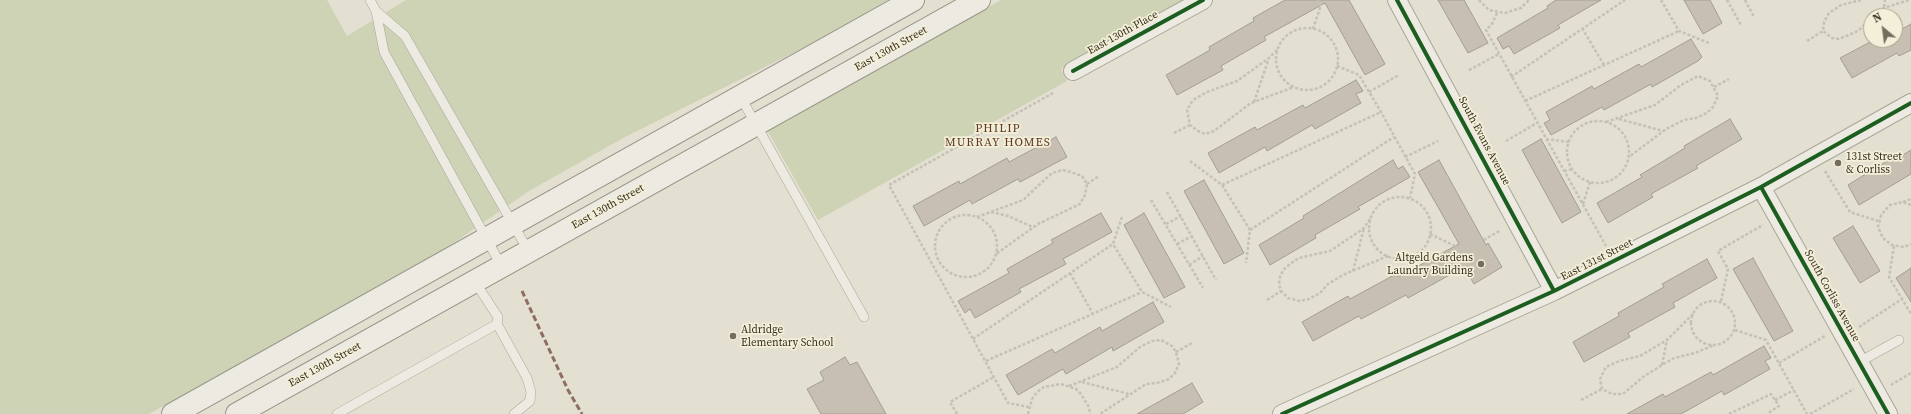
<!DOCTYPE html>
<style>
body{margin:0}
#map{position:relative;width:1911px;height:414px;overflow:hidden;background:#e3e0d1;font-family:"Source Serif 4",serif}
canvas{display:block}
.north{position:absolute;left:1863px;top:8px;width:40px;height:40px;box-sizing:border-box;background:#f3efd8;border:1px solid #a8a28f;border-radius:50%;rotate:331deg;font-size:11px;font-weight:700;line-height:16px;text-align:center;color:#382f21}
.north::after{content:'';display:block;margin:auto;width:14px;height:18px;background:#746d5f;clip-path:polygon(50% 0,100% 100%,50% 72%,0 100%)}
</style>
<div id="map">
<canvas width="1911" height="414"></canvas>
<div class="north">N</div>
</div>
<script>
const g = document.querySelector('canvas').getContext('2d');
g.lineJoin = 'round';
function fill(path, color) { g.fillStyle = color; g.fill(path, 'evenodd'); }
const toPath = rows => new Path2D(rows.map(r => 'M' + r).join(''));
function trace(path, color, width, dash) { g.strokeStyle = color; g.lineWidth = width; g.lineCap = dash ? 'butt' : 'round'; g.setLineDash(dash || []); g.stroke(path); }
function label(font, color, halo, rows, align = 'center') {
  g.font = font + ' "Source Serif 4",serif'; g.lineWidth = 3.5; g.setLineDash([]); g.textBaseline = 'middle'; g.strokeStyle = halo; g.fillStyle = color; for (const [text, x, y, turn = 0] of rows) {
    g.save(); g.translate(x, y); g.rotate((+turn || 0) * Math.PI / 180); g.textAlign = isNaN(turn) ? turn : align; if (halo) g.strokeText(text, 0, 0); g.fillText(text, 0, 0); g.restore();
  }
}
const green = toPath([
 [0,0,327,0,347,36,406,0,888,0,805,47,625,137,529,191,445,249,149,414,0,414],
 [1001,0,1185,0,1061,69,1067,81,818,220,767,130]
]);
const building = toPath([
 [1285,0,1349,0,1385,64,1365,75,1325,3,1264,37,1266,40,1221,66,1223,70,1177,95,1166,75,1210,50,1209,47,1254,21,1253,18,1285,0],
 [1438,0,1464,0,1488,43,1468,53,1438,0],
 [1556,0,1601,0,1558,25,1560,28,1514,54,1509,46,1503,49,1497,38,1548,8,1547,6,1556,0],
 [1684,0,1710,0,1722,23,1703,34,1684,0],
 [1911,24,1911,50,1899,56,1897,53,1852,78,1840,58,1874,40,1895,40,1895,33,1911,24],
 [1691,39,1702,57,1698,61,1652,87,1651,84,1604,110,1602,107,1551,135,1544,123,1550,120,1546,112,1592,86,1594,89,1639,64,1641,67,1691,39],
 [1356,80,1363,91,1356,94,1361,103,1315,129,1312,125,1267,151,1265,147,1219,173,1208,153,1255,127,1257,130,1303,105,1305,108,1356,80],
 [1730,119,1742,139,1696,166,1698,168,1651,194,1653,197,1608,223,1597,203,1642,177,1640,175,1685,148,1684,146,1730,119],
 [1056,137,1067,157,1020,182,1018,179,972,204,970,200,924,226,913,206,959,181,960,184,1007,158,1009,162,1056,137],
 [1541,139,1581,212,1562,223,1522,150,1541,139],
 [1911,150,1911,174,1859,205,1848,185,1892,158,1893,161,1911,150],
 [1393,160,1398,169,1403,166,1410,177,1358,207,1360,209,1315,235,1316,238,1270,265,1259,245,1304,218,1303,216,1393,160],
 [1439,160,1486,245,1488,243,1502,267,1474,284,1464,267,1408,298,1406,295,1361,319,1359,316,1313,341,1302,322,1348,296,1350,299,1396,274,1398,277,1459,244,1418,172,1439,160],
 [1204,180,1244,253,1224,264,1184,191,1204,180],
 [1101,213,1112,232,1063,259,1066,264,1019,289,1021,292,975,318,970,309,965,313,958,301,1009,273,1007,269,1053,243,1051,240,1101,213],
 [1144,213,1185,287,1164,298,1124,225,1144,213],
 [1853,226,1880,271,1860,283,1833,238,1853,226],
 [1753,258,1793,331,1774,341,1733,269,1753,258],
 [1707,259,1717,278,1673,303,1675,307,1628,333,1630,337,1584,362,1573,342,1619,316,1618,313,1664,287,1662,284,1707,259],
 [1911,268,1911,302,1896,278,1911,268],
 [1153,302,1164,322,1113,351,1112,347,1066,374,1063,369,1018,395,1006,375,1052,349,1055,353,1100,327,1102,331,1153,302],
 [1764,346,1771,358,1765,361,1770,369,1724,395,1722,391,1681,414,1627,414,1663,394,1665,397,1711,372,1713,375,1764,346],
 [845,357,850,365,857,362,886,414,821,414,807,389,824,380,820,372,845,357],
 [1192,383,1203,402,1183,414,1137,414,1192,383]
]);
const path = toPath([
 [1479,0,1489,10,1505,13,1521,8,1529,0],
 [1661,0,1679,31,1709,43],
 [1727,0,1741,25],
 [1745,0,1754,17],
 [1861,0,1841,5,1829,13,1824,22,1823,31,1832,38,1839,39,1858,31,1871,19],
 [1884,7,1885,0],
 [1497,13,1492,24,1486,30,1606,246],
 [1875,16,1884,8,1909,0],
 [1582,28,1604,65],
 '1276 59a31 31 0 1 1 62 0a31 31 0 1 1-62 0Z',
 [1313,29,1321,5,1318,0],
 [1807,41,1823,31],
 [1277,50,1269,58,1237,81,1207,92,1193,100,1187,110,1190,125,1198,131,1205,134,1214,131,1251,103,1294,87],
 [1337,66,1359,75,1381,112,1415,174,1410,198],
 [1469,70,1499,54],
 [1511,77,1625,0],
 [1714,87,1729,79],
 [1369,92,1399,75],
 [1525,101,1679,31],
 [1254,102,1269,58],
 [1619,119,1663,131],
 '1567 152a31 31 0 1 1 62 0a31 31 0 1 1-62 0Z',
 [1606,122,1655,105,1681,85,1698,76,1710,81,1718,96,1713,107,1707,113,1696,118,1684,120,1666,129,1629,157],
 [1174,133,1190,125],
 [1546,139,1569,142],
 [1506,141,1537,123],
 [1405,157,1438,141],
 [1190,161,1222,185,1250,230,1246,263],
 [1564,171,1573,169],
 [1825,171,1850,212,1878,221],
 [1087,184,1099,176],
 [1222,185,1381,112],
 [1167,192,1216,280],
 '1369 228a31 31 0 1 1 62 0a31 31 0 1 1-62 0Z',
 [1151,200,1203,288],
 [1903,202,1911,199],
 [1583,204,1590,182],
 [1911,205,1903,202,1890,205,1881,215,1878,227,1883,238,1892,245,1904,247,1911,244],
 [991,212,1008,216,1033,227],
 '935 246a31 31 0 1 1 62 0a31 31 0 1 1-62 0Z',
 [977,217,1023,200,1052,173,1063,170,1071,172,1082,176,1087,184,1085,195,1080,204,1038,224,996,254],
 [1122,217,1113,244,1142,292,1171,307],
 [1370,219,1363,229,1330,251,1299,258,1290,264,1283,270,1280,277,1279,284,1281,291,1288,298,1300,301,1309,299,1320,293,1328,284,1345,274,1388,256],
 [1166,224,1181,216],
 [1250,230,1394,137],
 [1430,234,1455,246,1459,254,1501,230],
 [1177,244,1192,236],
 [1894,246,1889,277,1902,299],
 [1189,265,1203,256],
 [1353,271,1364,228],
 [1070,273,1093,314],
 [1267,300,1281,291],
 '1691 323a22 22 0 1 1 44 0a22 22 0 1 1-44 0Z',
 [1721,301,1728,269,1718,251,1763,225],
 [1693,314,1667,340,1640,356,1619,361,1606,367,1600,379,1602,389,1612,394,1623,394,1643,377,1662,365,1674,358,1695,353,1714,345],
 [1859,327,1902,299,1911,314],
 [1735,330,1766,340,1807,414],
 [973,339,1113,244],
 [1176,352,1192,343],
 [986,361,1142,292],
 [1779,363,1825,336],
 [1662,365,1667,340],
 [1082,382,1129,394],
 [1891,385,1911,373],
 [1069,386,1117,367,1140,347,1152,341,1161,340,1172,346,1176,352,1179,364,1175,373,1169,379,1157,383,1146,384,1100,414],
 [1581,400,1602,389],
 [1775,400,1794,390],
 [1029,407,1008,403,889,185,1053,93],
 [957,414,950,402,994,377],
 [1028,414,1032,399,1037,392,1044,387,1061,384,1076,389,1081,394,1089,407,1090,414],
 [1729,414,1771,394,1779,406,1767,414],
 [1810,414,1854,389]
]);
const service = toPath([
 [370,0,376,11],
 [740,96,864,317],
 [502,267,384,52,376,11,405,36,529,252],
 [497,324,527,378,531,392,530,401,514,414],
 [1859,362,1899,340],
 [337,414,497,324,498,317,475,282]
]);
const minor = toPath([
 [1397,0,1554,291],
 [1073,71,1203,0],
 [1761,187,1888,414],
 [1282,414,1554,291,1761,187,1911,103]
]);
const secondary = toPath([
 [173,414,913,0],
 [237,414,979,0]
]);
const quiet = toPath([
 [522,291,568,390,582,414]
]);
const cycleway = toPath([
 [1397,0,1554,291],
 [1073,71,1203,0],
 [1761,187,1888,414],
 [1282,414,1554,291,1761,187,1911,103]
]);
const markers = [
 [1838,163,4,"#746d5f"],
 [1481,264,4,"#746d5f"],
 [733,336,4,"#746d5f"]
];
const streetNames = [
 ["East 130th Place",1123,33,-29],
 ["East 130th Street",891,49,-29],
 ["South Evans Avenue",1484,141,62],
 ["East 130th Street",608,207,-29],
 ["East 131st Street",1597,260,-27],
 ["South Corliss Avenue",1832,296,61],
 ["East 130th Street",325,365,-29]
];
const poiNames = [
 ["131st Street",1846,157],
 ["& Corliss",1846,170],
 ["Altgeld Gardens",1473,258,"right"],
 ["Laundry Building",1473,271,"right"],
 ["Aldridge",741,330],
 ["Elementary School",741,343]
];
const neighbourhoodNames = [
 ["PHILIP",998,129],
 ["MURRAY HOMES",998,143]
];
fill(green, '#ced3b5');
fill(building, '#c7c0b2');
trace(building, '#a39d90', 1);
trace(service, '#a9a599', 10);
trace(minor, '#a9a599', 20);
trace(secondary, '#999589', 24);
trace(path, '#c4c1b8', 2.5, [3, 2]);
trace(service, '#eceae1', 9);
trace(minor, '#eceae1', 18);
trace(secondary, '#eceae1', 22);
trace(quiet, '#8d6e63', 3, [6, 3]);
trace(cycleway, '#1b5e20', 4);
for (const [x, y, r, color] of markers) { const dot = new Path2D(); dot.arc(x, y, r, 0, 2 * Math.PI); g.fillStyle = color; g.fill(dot); trace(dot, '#f3efd8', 1.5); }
label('11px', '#382f21', '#f3efd8', streetNames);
label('11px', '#382f21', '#f3efd8', poiNames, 'left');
g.letterSpacing = '1px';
label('12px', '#613a25', '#f3efd8', neighbourhoodNames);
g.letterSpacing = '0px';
</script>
